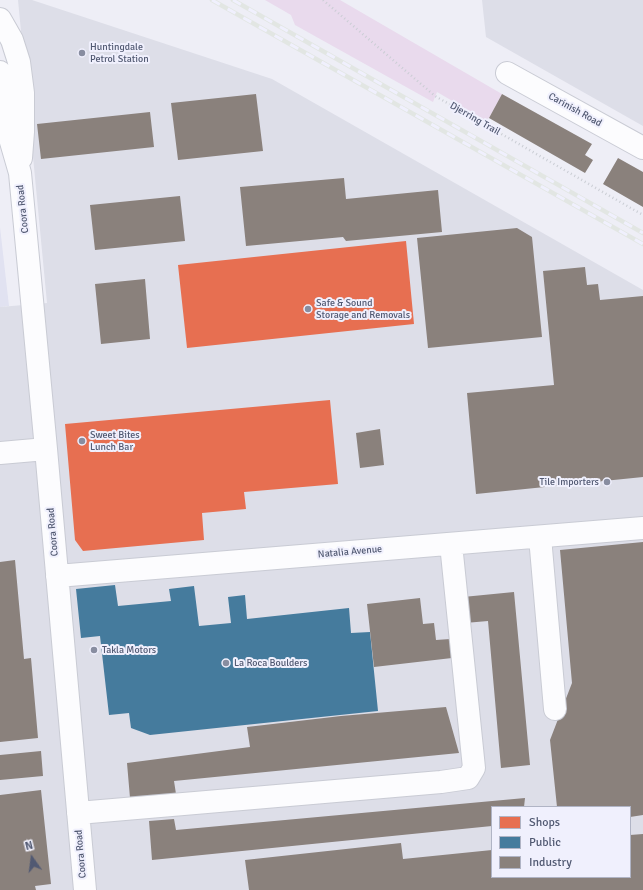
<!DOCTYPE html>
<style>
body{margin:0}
#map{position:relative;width:643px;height:890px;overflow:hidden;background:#eeeef6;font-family:Signika,sans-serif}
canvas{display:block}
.legend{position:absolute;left:491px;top:806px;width:140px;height:72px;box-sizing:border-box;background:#f0f0fd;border:1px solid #b0b4c5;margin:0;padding:5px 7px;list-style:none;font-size:12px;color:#515972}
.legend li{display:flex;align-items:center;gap:8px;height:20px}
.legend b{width:20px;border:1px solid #b0b4c5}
.north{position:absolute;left:12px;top:838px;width:40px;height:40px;-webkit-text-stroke:3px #f0f0fd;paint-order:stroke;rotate:346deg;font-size:11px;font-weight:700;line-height:16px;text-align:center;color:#515972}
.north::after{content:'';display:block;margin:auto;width:14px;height:18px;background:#515972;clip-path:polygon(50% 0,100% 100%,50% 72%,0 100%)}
</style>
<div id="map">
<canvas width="643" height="890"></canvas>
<ul class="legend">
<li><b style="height:11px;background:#e76f51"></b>Shops</li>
<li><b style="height:11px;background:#457b9d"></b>Public</li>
<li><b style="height:11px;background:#8a817c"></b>Industry</li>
</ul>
<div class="north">N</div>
</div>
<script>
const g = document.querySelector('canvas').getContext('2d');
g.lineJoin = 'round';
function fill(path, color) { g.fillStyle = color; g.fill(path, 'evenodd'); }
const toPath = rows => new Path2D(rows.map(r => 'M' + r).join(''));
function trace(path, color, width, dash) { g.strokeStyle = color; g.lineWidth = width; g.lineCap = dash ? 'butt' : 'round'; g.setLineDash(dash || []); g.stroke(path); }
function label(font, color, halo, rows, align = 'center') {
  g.font = font + ' Signika,sans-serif'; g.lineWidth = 4; g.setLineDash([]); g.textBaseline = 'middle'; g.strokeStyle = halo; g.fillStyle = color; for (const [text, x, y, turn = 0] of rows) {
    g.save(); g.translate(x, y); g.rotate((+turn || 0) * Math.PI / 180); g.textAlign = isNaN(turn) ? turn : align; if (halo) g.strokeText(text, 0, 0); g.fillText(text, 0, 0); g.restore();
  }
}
const residential = toPath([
 [0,227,9,306,0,307]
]);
const industrial = toPath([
 [18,0,32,0,272,79,643,290,643,890,0,890,0,307,47,303],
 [492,807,630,807,630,877,492,877],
 [482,0,643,0,643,126,486,37]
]);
const green = toPath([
 [265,0,340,0,502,94,489,118,485,120,437,92,433,102,295,25,291,15]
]);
const shops = toPath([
 [406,241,414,324,187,348,178,265],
 [330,400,338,484,244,492,246,509,202,513,204,540,83,551,75,540,65,424]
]);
const public = toPath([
 [115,585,118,606,171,601,169,589,194,586,199,626,231,623,228,597,245,595,247,619,349,608,351,633,370,632,378,711,150,735,131,728,129,713,109,715,100,636,81,638,76,589]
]);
const industry = toPath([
 [256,94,263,151,178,160,171,103],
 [502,94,592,144,585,155,593,160,585,173,489,118],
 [150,112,154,147,41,159,37,124],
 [618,158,643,172,643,207,603,184],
 [344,178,346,199,438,190,442,232,346,241,343,237,246,246,240,187],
 [180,196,185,241,95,250,90,205],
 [517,228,532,237,542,337,428,348,417,238],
 [585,267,587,285,598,284,600,300,643,296,643,477,476,494,467,393,554,385,543,271],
 [145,279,150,339,101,344,95,284],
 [380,429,384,465,360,468,356,433],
 [643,542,643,815,630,817,630,807,557,807,550,740,572,683,560,550],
 [15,560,24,659,31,658,38,738,0,742,0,562],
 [514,592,530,765,501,768,488,621,465,623,463,597],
 [420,598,423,624,434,623,436,640,450,639,452,658,374,667,367,604],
 [446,707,459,753,174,781,176,794,130,798,127,763,250,747,247,727,341,716],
 [41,751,43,776,0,780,0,755],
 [41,790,51,884,35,886,36,890,0,890,0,795],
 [525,798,524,807,492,807,492,826,152,860,149,821,174,819,176,830],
 [643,834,643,890,249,890,245,860,401,843,403,859,492,850,492,877,630,877,630,835]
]);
const path = toPath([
 [323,0,435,96,643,215]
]);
const minor = toPath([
 [0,19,12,40,19,62,23,93,23,132,21,158],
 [0,72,9,135,20,173,46,449,85,890],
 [507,73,643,148],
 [0,453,46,449],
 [540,537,555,709],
 [57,576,643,528],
 [78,813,441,782,468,778,474,768,451,544]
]);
const rail = toPath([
 [212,0,643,244],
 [233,0,643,233]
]);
const markers = [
 [82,53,4,"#888da0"],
 [308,309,4,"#888da0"],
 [82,441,4,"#888da0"],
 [607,482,4,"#888da0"],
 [94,650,4,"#888da0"],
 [226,663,4,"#888da0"]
];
const poiNames = [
 ["Huntingdale",90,47],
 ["Petrol Station",90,59],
 ["Safe & Sound",316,303],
 ["Storage and Removals",316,315],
 ["Sweet Bites",90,435],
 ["Lunch Bar",90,447],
 ["Tile Importers",599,482,"right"],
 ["Takla Motors",102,650],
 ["La Roca Boulders",234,663]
];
const streetNames = [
 ["Carinish Road",575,110,29],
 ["Djerring Trail",475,119,30],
 ["Coora Road",23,209,-96],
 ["Coora Road",53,532,-95],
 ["Natalia Avenue",350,552,-5],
 ["Coora Road",81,854,-95]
];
fill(residential, '#e1e2f1');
fill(industrial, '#dddee8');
fill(green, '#e9daed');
fill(shops, '#e76f51');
fill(public, '#457b9d');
fill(industry, '#8a817c');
trace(minor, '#c9cbd4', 24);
trace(path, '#cacdd4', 2.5, [1, 3]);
trace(minor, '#fcfcfe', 22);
trace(rail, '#e2e6e3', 4.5);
trace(rail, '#f0f0fd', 3, [9]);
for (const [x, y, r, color] of markers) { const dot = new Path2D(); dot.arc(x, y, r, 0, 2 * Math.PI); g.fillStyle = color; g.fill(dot); trace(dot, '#f0f0fd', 1.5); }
label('10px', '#515972', '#f0f0fd', poiNames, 'left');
label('10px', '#515972', '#f0f0fd', streetNames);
</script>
